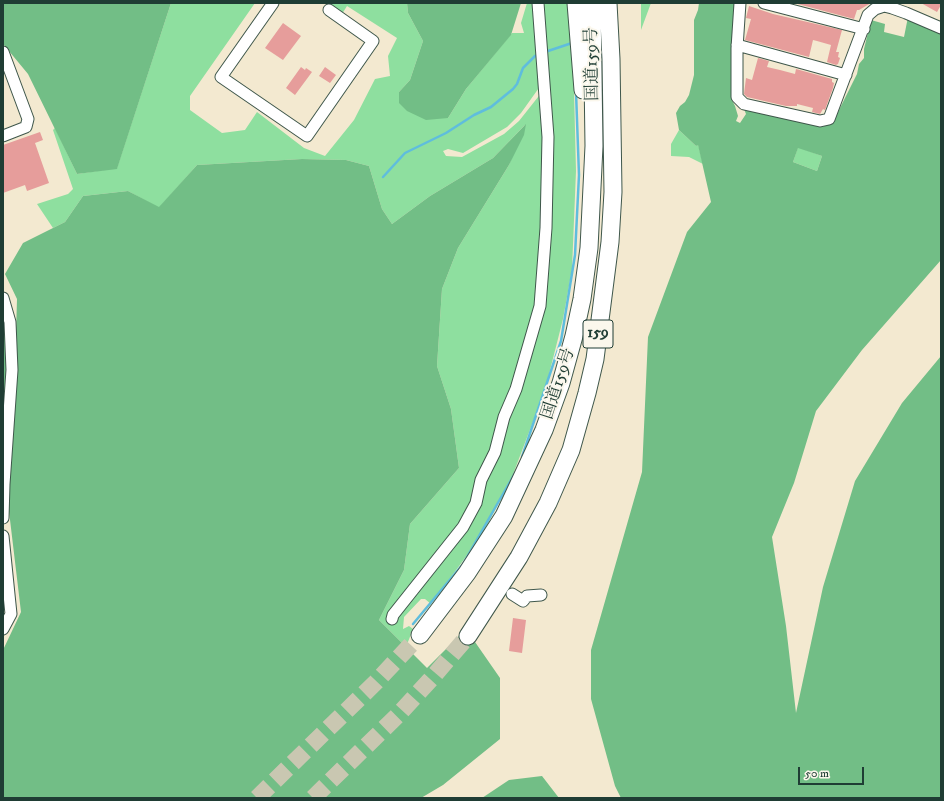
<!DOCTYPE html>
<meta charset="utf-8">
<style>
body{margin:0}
#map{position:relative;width:944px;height:801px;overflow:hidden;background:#f3e9d0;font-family:"IM FELL DW Pica",serif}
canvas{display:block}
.frame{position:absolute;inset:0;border:4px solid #1f3d34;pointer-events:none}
.scale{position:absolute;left:798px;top:767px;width:66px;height:18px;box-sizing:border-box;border:2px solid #1f3d34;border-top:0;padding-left:5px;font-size:12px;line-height:14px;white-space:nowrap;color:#1f3d34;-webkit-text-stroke:3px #fbf7ec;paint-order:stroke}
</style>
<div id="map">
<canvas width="944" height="801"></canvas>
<div class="frame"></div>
<div class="scale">50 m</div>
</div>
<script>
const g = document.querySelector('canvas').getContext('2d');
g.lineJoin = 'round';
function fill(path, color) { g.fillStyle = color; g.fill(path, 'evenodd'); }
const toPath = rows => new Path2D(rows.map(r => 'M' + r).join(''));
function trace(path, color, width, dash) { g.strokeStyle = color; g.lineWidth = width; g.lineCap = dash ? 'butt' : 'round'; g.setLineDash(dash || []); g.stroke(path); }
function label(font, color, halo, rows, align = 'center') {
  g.font = font + ' "IM FELL DW Pica","Noto Serif JP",serif'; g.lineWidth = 4; g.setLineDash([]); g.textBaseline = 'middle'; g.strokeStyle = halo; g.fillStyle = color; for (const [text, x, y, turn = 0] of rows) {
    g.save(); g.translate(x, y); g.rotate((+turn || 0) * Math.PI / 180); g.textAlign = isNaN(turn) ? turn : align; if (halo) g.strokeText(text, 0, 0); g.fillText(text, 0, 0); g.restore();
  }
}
const green = toPath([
 [171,3,255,3,190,96,190,110,222,133,245,130,257,112,304,148,325,156,354,120,375,79,390,76,388,56,397,38,347,6,342,14,327,3,407,3,408,13,423,41,410,80,399,92,448,118,466,89,512,33,524,33,521,23,527,3,535,3,541,85,521,113,507,127,463,153,448,149,443,151,446,156,462,157,504,134,519,121,542,92,545,133,538,288,527,343,470,519,535,328,550,215,541,3,569,3,574,91,576,171,572,269,563,319,545,390,512,477,482,535,431,604,425,599,421,599,404,617,403,629,409,626,413,629,406,647,379,620,404,570,410,524,459,468,451,409,437,366,442,289,458,248,509,165,525,125,493,158,430,196,392,224,382,209,369,166,346,160,302,159,197,165,159,208,128,191,83,196,65,222,53,228,37,204,68,194,73,189,53,130,55,128,77,174,117,168],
 [641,3,651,3,641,30],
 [679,130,696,146,698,144,703,164,689,157,671,156,671,144],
 [798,147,822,156,817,171,793,162]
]);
const forest = toPath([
 [3,3,171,3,117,169,77,174,28,74,4,45],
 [407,3,521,3,511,35,466,89,448,118,426,120,407,111,399,103,399,92,410,80,423,41,408,13],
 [699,3,735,3,732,100,735,106,738,116,736,121,740,123,746,114,744,109,752,109,821,127,828,125,833,121,839,110,857,74,859,64,864,58,864,49,871,20,885,24,884,32,904,37,908,17,941,33,941,260,862,350,816,411,794,483,772,537,786,626,796,713,823,587,855,481,902,403,941,356,941,798,621,798,615,786,591,699,591,650,642,472,648,337,687,232,711,202,698,145,696,146,679,130,676,113,680,106,685,102,689,95,694,75,694,20,698,10],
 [798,148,822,156,817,171,793,162],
 [526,124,524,135,509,165,458,248,442,289,437,366,451,409,459,468,410,524,404,570,379,620,427,668,466,629,500,678,500,739,443,785,421,798,3,798,3,650,21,612,8,503,13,436,17,299,5,274,23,243,65,222,83,196,128,191,159,207,197,165,302,159,346,160,369,166,382,209,392,224,430,196,493,158],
 [3,313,10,345,3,432],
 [542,776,559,798,482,798,509,780]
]);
const stream = toPath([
 [545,52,572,43],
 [383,177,405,153,446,133,474,115,491,107,513,89,517,84,523,68,535,56,538,55],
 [522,457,561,341,575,255,579,175,576,92],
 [413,624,463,564,515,473]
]);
const building = toPath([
 [794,3,871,3,859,10,857,10,854,19],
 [921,3,941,3,941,5,937,12],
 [749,6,773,14,842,30,836,52,839,52,838,57,840,58,838,64,836,65,827,62,831,45,817,41,813,40,809,57,745,40,751,19,746,18],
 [283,23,301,36,283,60,265,48],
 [758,58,769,61,767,67,780,70,795,74,796,69,832,79,832,82,834,83,833,88,825,110,823,109,820,114,812,112,813,108,797,104,797,106,786,106,747,97,744,94,746,78,752,80],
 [301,67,305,70,306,68,312,72,295,95,286,88],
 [325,67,336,75,330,83,319,76],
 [40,132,43,140,35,143,49,183,27,191,25,185,3,193,3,145],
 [513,618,526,620,522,653,509,651]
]);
const highwayTunnel = toPath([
 [257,798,376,682,420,635],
 [313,798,397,716,431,679,468,636]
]);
const minor = toPath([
 [273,3,221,77,307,136,373,41,329,10],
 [740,3,737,48,737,97,744,104,820,121,829,119,868,15,875,9,884,6,892,8,906,13,941,28],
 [764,3,864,29],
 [737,45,846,75],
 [3,52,28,119,26,127,3,136],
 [3,298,10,322,12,370,4,484,3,518],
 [3,536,11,614,3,629],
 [512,594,523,601,527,596,541,595],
 [392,619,393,615,463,527,476,503,481,480,495,452,504,417,516,389,540,306,546,228,548,137,538,3]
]);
const highway = toPath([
 [576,3,583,90],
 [420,635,467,573,504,516,544,430,561,383,574,336,582,299,589,248,594,146,592,3],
 [468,636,519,557,548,503,571,450,587,393,595,359,610,242,613,192,611,59,608,3]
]);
const shields = [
 [598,334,30]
];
const shieldNames = [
 ["159",598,334]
];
const streetNames = [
 ["国道159号",593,64,-91],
 ["国道159号",559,384,-72]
];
fill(green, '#8edf9f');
fill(forest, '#72be86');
trace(stream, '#5fbddd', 2.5);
fill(building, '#e69d9b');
trace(highwayTunnel, '#c9c7b1', 17, [17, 8]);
trace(minor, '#3f574b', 13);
trace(highway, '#3f574b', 19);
trace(minor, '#fff', 11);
trace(highway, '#fff', 17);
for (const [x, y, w] of shields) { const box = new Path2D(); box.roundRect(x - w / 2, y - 14, w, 28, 3); g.fillStyle = '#fbf7ec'; g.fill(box); trace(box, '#1f3d34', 1); }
label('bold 16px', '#1f3d34', null, shieldNames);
label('17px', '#1f3d34', '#fbf7ec', streetNames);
</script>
